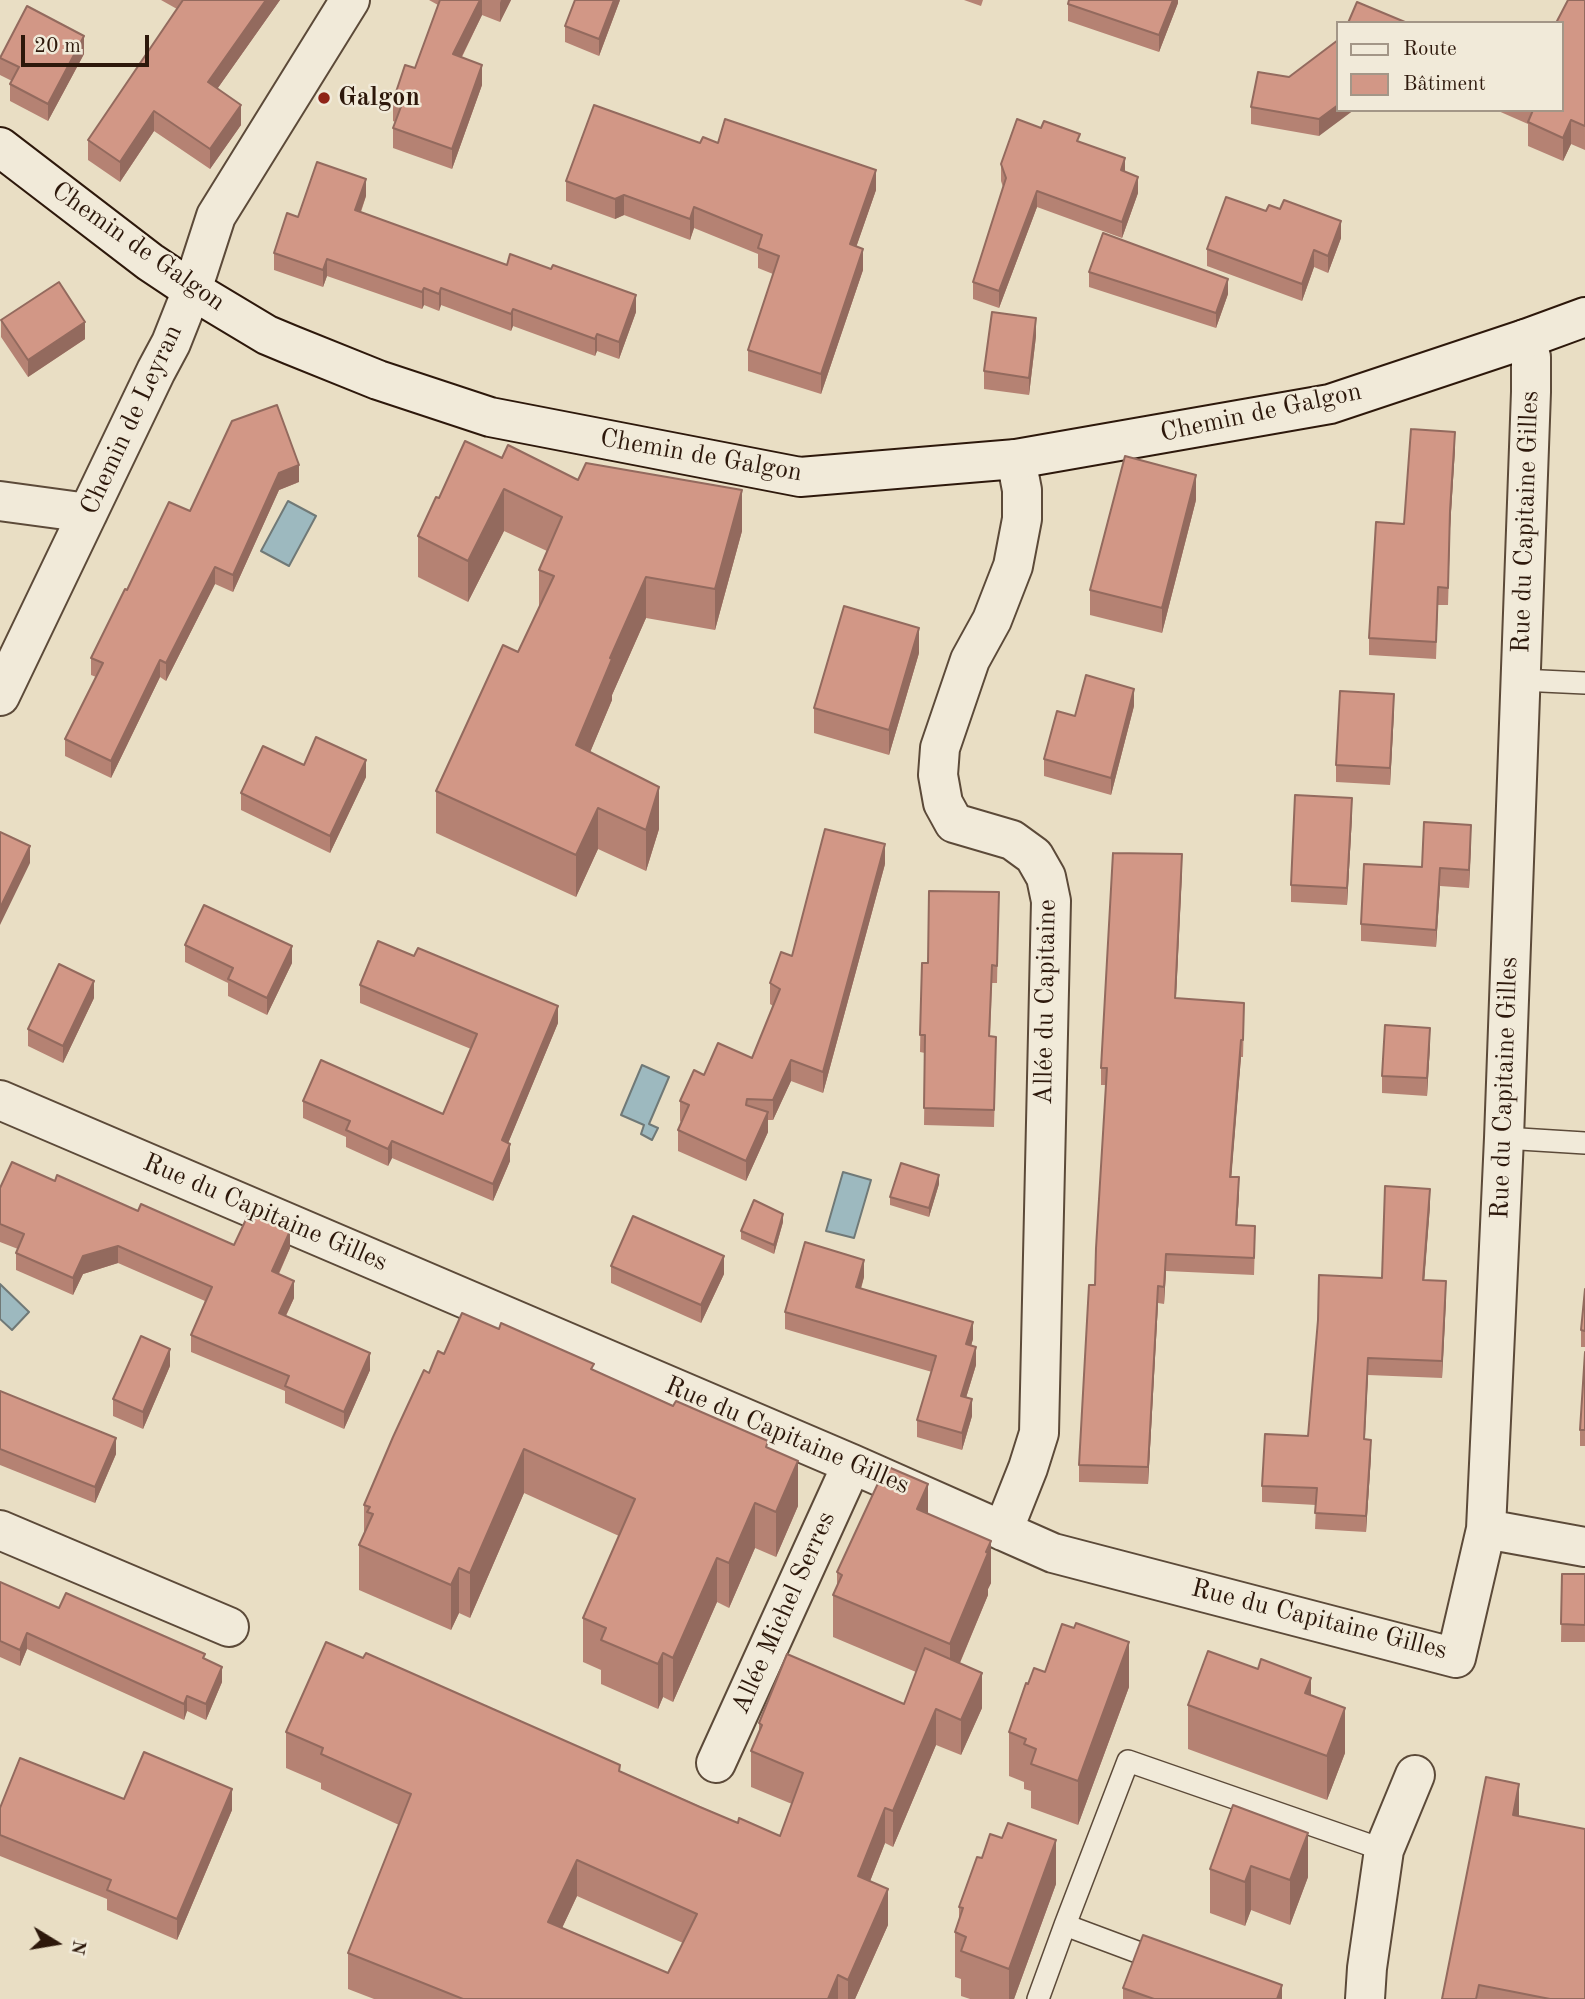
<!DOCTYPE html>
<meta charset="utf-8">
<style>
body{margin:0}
#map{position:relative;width:1585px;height:1999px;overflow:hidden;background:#e9dec4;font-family:"Old Standard TT",serif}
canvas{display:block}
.legend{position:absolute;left:1336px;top:21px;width:228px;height:91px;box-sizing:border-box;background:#f1ead9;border:2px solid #a39687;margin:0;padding:9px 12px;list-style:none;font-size:21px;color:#2d180b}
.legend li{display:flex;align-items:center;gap:14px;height:35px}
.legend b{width:35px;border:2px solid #a39687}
.north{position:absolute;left:21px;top:1908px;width:70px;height:70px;-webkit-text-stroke:5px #f1ead9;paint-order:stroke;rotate:101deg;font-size:19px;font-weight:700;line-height:28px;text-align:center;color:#2d180b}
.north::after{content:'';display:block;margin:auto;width:24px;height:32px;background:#2d180b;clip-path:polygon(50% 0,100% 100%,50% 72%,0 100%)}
.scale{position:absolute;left:21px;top:35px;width:128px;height:32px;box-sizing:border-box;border:4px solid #2d180b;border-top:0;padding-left:9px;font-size:21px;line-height:24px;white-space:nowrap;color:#2d180b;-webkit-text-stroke:5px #f1ead9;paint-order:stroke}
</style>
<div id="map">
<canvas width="1585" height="1999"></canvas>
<ul class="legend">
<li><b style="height:9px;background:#f1ead9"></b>Route</li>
<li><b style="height:19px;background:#d29786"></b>Bâtiment</li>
</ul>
<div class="north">N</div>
<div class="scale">20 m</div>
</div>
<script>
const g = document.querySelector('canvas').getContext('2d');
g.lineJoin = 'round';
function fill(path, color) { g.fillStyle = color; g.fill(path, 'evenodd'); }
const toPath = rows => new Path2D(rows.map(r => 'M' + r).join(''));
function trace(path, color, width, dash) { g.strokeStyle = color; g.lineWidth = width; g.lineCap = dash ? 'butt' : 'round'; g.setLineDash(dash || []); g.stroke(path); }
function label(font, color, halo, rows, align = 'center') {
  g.font = font + ' "Old Standard TT",serif'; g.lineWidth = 5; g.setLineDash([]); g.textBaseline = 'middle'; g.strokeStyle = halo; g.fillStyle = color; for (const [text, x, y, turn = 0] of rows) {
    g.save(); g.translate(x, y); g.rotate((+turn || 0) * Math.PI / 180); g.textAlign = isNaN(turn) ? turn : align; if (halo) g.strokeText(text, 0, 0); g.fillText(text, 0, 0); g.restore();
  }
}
const water = toPath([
 [288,501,316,516,289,566,261,551,288,501],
 [642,1065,669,1077,649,1124,658,1128,652,1140,641,1134,644,1125,621,1115,642,1065],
 [843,1172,871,1180,854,1238,826,1231,843,1172],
 [0,1284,29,1312,12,1330,0,1319,0,1284]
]);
const service = toPath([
 [1520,680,1585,683],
 [1504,1138,1585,1143],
 [1164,1962,1065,1925,1128,1761,1384,1850],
 [1038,1999,1065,1925]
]);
const minor = toPath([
 [0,501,88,513],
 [0,696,156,371,171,343,192,290,216,216,350,0],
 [0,1100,852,1464,1053,1553,1456,1658,1486,1529,1504,1138,1531,392,1531,357,1525,339],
 [1486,1529,1585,1547],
 [0,1530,229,1627],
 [1003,1531,1028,1468,1039,1433,1051,901,1046,877,1034,856,1012,840,954,823,943,803,938,775,940,748,970,660,992,620,1013,566,1022,519,1022,490,1016,459],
 [716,1763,852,1464],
 [1365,1999,1367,1968,1384,1850,1415,1775]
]);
const secondary = toPath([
 [0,147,150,262,192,290,267,335,291,345,378,380,490,417,800,477,1016,459,1330,404,1525,339,1585,317]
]);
const wall = toPath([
 [161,0,280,0,217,89,241,125,210,169,154,131,120,182,88,160,88,140,177,9],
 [429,0,511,0,500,22,482,15,462,57,482,85,452,169,393,148,393,128,395,122,393,121,393,101,415,68,438,5],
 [620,0,599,56,565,42,565,26],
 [964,0,983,0,981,6],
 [1178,0,1178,3,1159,52,1068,21,1068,4],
 [1585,0,1585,150,1571,144,1563,161,1528,146,1528,124,1496,110,1562,110],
 [1338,40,1319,136,1251,124,1251,107],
 [84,54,48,121,10,101,10,84,12,81,0,75,0,56],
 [1080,142,1125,172,1138,193,1122,238,1037,207,999,308,973,299,973,282,1003,187,1001,181,1001,164],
 [700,143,718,143,876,190,856,247,863,270,821,394,748,371,748,350,773,274,758,268,758,254,694,228,690,240,624,215,615,219,566,201,566,181],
 [366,196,361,212,636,312,619,359,597,351,595,356,513,326,511,331,441,305,439,311,424,305,422,309,327,276,323,287,274,270,274,253,298,217],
 [1266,211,1341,238,1328,273,1314,267,1302,301,1207,266,1207,249],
 [1089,272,1228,294,1216,328,1089,287],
 [1,320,85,339,28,377,1,337],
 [1036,336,1029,395,984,389,984,371],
 [1455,449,1450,528,1448,605,1438,605,1436,659,1369,655,1369,638,1404,524],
 [502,458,578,480,742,531,715,630,646,618,612,695,612,700,590,752,659,829,646,871,598,849,576,897,436,833,436,791,518,652,539,608,539,570,547,551,504,531,468,602,418,577,418,536,439,498],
 [299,482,279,490,233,592,215,584,166,681,160,677,111,778,65,756,65,739,96,677,91,675,91,658,190,511],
 [1196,500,1162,633,1090,615,1090,590],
 [919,653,889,755,814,733,814,708],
 [1134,706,1111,795,1044,776,1044,759,1075,716],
 [1394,711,1390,785,1336,782,1336,765],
 [304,765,366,777,330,853,241,810,241,793],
 [1352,816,1347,905,1291,902,1291,885],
 [1471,842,1469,888,1440,886,1436,947,1361,941,1361,924,1422,867],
 [885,864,823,1093,791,1081,773,1120,768,1120,768,1132,746,1181,678,1151,678,1130,681,1122,680,1121,680,1101,704,1075,752,1058,773,1006,770,1004,770,983,792,956],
 [1182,871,1176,998,1244,1020,1243,1057,1241,1057,1231,1177,1239,1194,1237,1225,1255,1243,1254,1275,1166,1271,1164,1304,1158,1303,1148,1484,1079,1482,1079,1465,1095,1285,1106,1085,1101,1085,1101,1068],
 [999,892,997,983,992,983,990,1036,996,1054,994,1127,924,1125,925,1053,920,1052,921,999,928,963],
 [185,945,292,963,267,1015,228,996,228,983,185,962],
 [360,985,558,1023,508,1143,510,1161,493,1201,392,1158,388,1166,346,1147,346,1137,303,1118,303,1101,443,1114,471,1049,360,1003],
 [94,998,63,1063,28,1046,28,1029],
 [1430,1045,1427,1096,1382,1093,1382,1076],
 [55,1181,234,1245,290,1248,279,1274,294,1298,286,1316,370,1370,344,1429,285,1403,285,1391,191,1352,191,1335,205,1301,118,1263,83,1274,73,1295,16,1270,16,1253,18,1249,0,1242,0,1188],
 [939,1184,929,1217,890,1205,890,1197],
 [1430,1206,1424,1280,1446,1298,1442,1378,1368,1375,1364,1439,1371,1456,1366,1532,1315,1529,1316,1505,1262,1502,1262,1486,1308,1436,1382,1278],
 [783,1222,774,1254,741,1239,741,1231],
 [611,1266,724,1274,701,1323,611,1283],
 [864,1277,861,1289,973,1339,971,1346,976,1365,966,1398,972,1416,962,1450,917,1437,917,1420,932,1372,785,1329,785,1312],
 [1585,1289,1585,1347,1581,1347,1581,1330],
 [1585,1352,1585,1446,1580,1446,1580,1430],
 [444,1354,594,1370,768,1448,798,1506,776,1557,755,1548,729,1608,717,1602,673,1702,663,1697,658,1709,601,1684,601,1670,583,1662,583,1618,619,1536,524,1493,470,1618,459,1613,451,1630,359,1590,359,1545,364,1534,364,1505],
 [170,1366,143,1429,113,1416,113,1399],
 [0,1391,116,1454,95,1503,0,1465],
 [928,1514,991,1583,988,1589,988,1595,960,1663,982,1708,961,1755,936,1745,893,1847,885,1843,870,1881,888,1925,855,1999,374,1999,348,1989,348,1953,399,1825,321,1789,321,1783,286,1768,286,1732,620,1771,738,1823,780,1836,792,1804,751,1787,751,1751,759,1734,759,1723,904,1704,916,1672,833,1637,833,1595,837,1587,837,1572],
 [577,1896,683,1943,668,1973,562,1928],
 [1562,1574,1585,1574,1585,1642,1561,1642],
 [0,1582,59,1608,205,1659,222,1682,206,1720,187,1711,184,1720,27,1649,20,1666,0,1657],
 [1074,1628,1129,1687,1078,1825,1031,1808,1031,1791,1024,1789,1024,1782,1009,1776,1009,1732,1028,1684,1045,1672],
 [1258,1669,1311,1696,1345,1753,1327,1800,1188,1749,1188,1705],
 [124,1799,232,1810,177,1940,107,1910,107,1899,0,1856,0,1808],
 [1233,1805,1308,1877,1290,1925,1251,1910,1245,1926,1210,1913,1210,1869],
 [1519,1816,1585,1999,1442,1999],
 [1056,1884,1014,1999,970,1999,961,1996,961,1979,955,1977,955,1932,959,1919,959,1907],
 [1123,1988,1282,1999,1123,1999]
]);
const shadedWall = toPath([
 [266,0,280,0,208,102,208,82],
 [480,0,482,0,482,15,453,74,453,54],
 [501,0,511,0,500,22,500,3],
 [614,0,620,0,599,56,599,39],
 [1173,0,1178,0,1178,3,1159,52,1159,35],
 [84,36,84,54,48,121,48,104],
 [482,65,482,85,452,169,452,149],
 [241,105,241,125,210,169,210,149],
 [1338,105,1338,110,1354,110,1319,136,1319,119],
 [154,111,154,131,120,182,120,162],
 [1571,120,1571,144,1563,161,1563,138],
 [1125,158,1125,175,1121,170],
 [876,170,876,190,850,265,850,244],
 [1138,177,1138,193,1122,238,1122,222],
 [366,179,366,196,355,227,355,210],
 [1037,191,1037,207,999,308,999,291],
 [624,195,624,215,615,219,615,199],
 [694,207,694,228,690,240,690,219],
 [1341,221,1341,238,1328,273,1328,256],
 [863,249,863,270,821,394,821,374],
 [1314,250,1314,267,1302,301,1302,284],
 [327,259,327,276,323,287,323,270],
 [1228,279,1228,294,1216,328,1216,313],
 [424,288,424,305,422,309,422,292],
 [441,288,441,305,439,311,439,294],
 [636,295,636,312,619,359,619,342],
 [513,309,513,326,511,331,511,314],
 [1036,318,1036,336,1029,395,1029,378],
 [85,322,85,339,28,377,28,360],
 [597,334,597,351,595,356,595,339],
 [1455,432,1455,449,1450,528,1448,605,1450,511],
 [299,465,299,482,279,490,233,592,233,575,279,473],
 [1196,475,1196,500,1162,633,1162,608],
 [504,489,504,531,468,602,468,561],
 [742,490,742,531,715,630,715,589],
 [215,567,215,584,166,681,166,663],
 [646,577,646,618,612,695,612,700,576,786,576,745,610,658],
 [919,628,919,653,889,755,889,730],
 [160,660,160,677,111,778,111,761],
 [1134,689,1134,706,1111,795,1111,778],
 [1394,694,1394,711,1390,785,1390,768],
 [366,760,366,777,330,853,330,836],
 [659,787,659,829,646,871,646,830],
 [1352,798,1352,816,1347,905,1347,888],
 [598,808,598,849,576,897,576,855],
 [1471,825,1471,842,1469,888,1469,870],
 [885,844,885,864,823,1093,823,1072],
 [30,846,30,863,0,925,0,908],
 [1182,854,1182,871,1175,1015,1175,998],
 [1440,868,1440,886,1436,947,1436,930],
 [292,946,292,963,267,1015,267,998],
 [94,981,94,998,63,1063,63,1046],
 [558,1006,558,1023,502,1158,502,1140],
 [1430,1028,1430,1045,1427,1096,1427,1078],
 [1241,1040,1241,1057,1230,1194,1230,1177],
 [791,1060,791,1081,773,1120,773,1100],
 [768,1112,768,1132,746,1181,746,1161],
 [392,1141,392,1158,388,1166,388,1149],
 [510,1144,510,1161,493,1201,493,1184],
 [939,1175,939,1184,929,1217,929,1208],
 [1239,1177,1239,1194,1236,1242,1236,1225],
 [1430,1189,1430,1206,1423,1297,1423,1280],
 [783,1214,783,1222,774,1254,774,1245],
 [290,1231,290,1248,272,1288,272,1271],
 [118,1246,118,1263,83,1274,73,1295,73,1278,83,1256],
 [1166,1254,1166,1271,1164,1304,1164,1287],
 [724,1256,724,1274,701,1323,701,1305],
 [864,1260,864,1277,856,1304,856,1287],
 [294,1281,294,1298,279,1330,279,1313],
 [1446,1281,1446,1298,1442,1378,1442,1361],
 [1158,1286,1158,1303,1148,1484,1148,1467],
 [973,1322,973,1339,966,1362,966,1344],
 [976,1347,976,1365,961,1414,961,1396],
 [170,1349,170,1366,143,1429,143,1412],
 [370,1353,370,1370,344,1429,344,1412],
 [1368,1358,1368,1375,1364,1456,1364,1439],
 [972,1399,972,1416,962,1450,962,1433],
 [116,1438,116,1454,95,1503,95,1487],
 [1371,1440,1371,1456,1366,1532,1366,1516],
 [524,1449,524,1493,470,1618,470,1573],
 [798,1461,798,1506,776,1557,776,1512],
 [928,1484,928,1526,917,1509],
 [755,1503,755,1548,729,1608,729,1563],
 [991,1541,991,1583,988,1589,988,1595,950,1686,950,1644],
 [717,1558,717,1602,673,1702,673,1658],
 [459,1568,459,1613,451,1630,451,1585],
 [27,1633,27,1649,20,1666,20,1650],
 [1129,1642,1129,1687,1078,1825,1078,1781],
 [663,1653,663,1697,658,1709,658,1664],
 [222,1667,222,1682,206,1720,206,1704],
 [982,1673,982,1708,961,1755,961,1720],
 [1311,1678,1311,1722,1305,1693],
 [187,1696,187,1711,184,1720,184,1704],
 [1345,1708,1345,1753,1327,1800,1327,1756],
 [936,1709,936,1745,893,1847,893,1811],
 [1519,1784,1519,1828,1513,1815],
 [232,1789,232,1810,177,1940,177,1919],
 [885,1808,885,1843,858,1912,858,1876],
 [1308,1833,1308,1877,1290,1925,1290,1880],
 [1056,1840,1056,1884,1014,1999,1009,1999,1009,1969],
 [577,1860,577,1896,548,1958,548,1922],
 [1251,1866,1251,1910,1245,1926,1245,1882],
 [888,1889,888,1925,855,1999,848,1999,848,1980],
 [838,1975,838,1999,828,1999],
 [1282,1985,1282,1999,1277,1999]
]);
const building = toPath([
 [183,0,266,0,208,82,241,105,210,149,154,111,120,162,88,140,183,0],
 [440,0,480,0,453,54,482,65,452,149,393,128,402,104,393,101,405,65,415,68,440,0],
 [575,0,614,0,599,39,565,26,575,0],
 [1069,0,1173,0,1159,35,1068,4,1069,0],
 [1568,0,1585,0,1585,126,1571,120,1563,138,1528,122,1533,110,1562,110,1562,23,1556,23,1568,0],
 [1357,2,1405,22,1348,23,1357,2],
 [27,6,84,36,48,104,10,84,19,67,0,58,27,6],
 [1338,40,1338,105,1319,119,1251,107,1258,72,1289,77,1338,40],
 [594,105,700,143,703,137,718,143,725,119,876,170,850,244,863,249,821,374,748,350,779,256,758,248,762,235,694,207,690,219,624,195,615,199,566,181,594,105],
 [1017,119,1041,128,1044,121,1080,134,1077,141,1125,158,1121,170,1138,177,1122,222,1037,191,999,291,973,282,1006,178,1001,164,1017,119],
 [317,162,366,179,355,210,507,265,510,254,551,269,553,265,636,295,619,342,597,334,595,339,513,309,511,314,441,288,439,294,424,288,422,292,327,259,323,270,274,253,287,213,298,217,317,162],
 [1226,197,1266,211,1269,205,1280,209,1284,200,1341,221,1328,256,1314,250,1302,284,1207,249,1226,197],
 [1103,233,1228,279,1216,313,1089,272,1103,233],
 [59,282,85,322,28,360,1,320,59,282],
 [992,312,1036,318,1029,378,984,371,992,312],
 [277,405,299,465,279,473,233,575,215,567,166,663,160,660,111,761,65,739,103,663,91,658,125,589,127,590,169,502,190,511,232,421,277,405],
 [1411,429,1455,432,1450,511,1448,588,1438,587,1436,642,1369,638,1376,522,1404,524,1411,429],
 [465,441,502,458,508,445,578,480,586,463,742,490,715,589,646,577,610,658,612,659,576,745,659,787,646,830,598,808,576,855,436,791,503,645,518,652,554,576,539,570,562,517,504,489,468,561,418,536,436,497,439,498,465,441],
 [1125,456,1196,475,1162,608,1090,590,1125,456],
 [844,606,919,628,889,730,814,708,844,606],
 [1086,675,1134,689,1111,778,1044,759,1057,711,1075,716,1086,675],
 [1340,691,1394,694,1390,768,1336,765,1340,691],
 [316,737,366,760,330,836,241,793,263,746,304,765,316,737],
 [1295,795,1352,798,1347,888,1291,885,1295,795],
 [1424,822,1471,825,1469,870,1440,868,1436,930,1361,924,1364,864,1422,867,1424,822],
 [825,829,885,844,823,1072,791,1060,773,1100,747,1099,746,1105,768,1112,746,1161,678,1130,689,1105,680,1101,694,1070,704,1075,718,1043,752,1058,780,989,770,983,781,952,792,956,825,829],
 [0,832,30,846,0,908,0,832],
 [1113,853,1182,854,1175,998,1244,1003,1243,1040,1241,1040,1230,1177,1239,1177,1236,1225,1255,1226,1254,1258,1166,1254,1164,1287,1158,1286,1148,1467,1079,1465,1089,1285,1095,1285,1096,1248,1107,1068,1101,1068,1113,853],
 [929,891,999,892,997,966,992,965,989,1036,996,1037,994,1110,924,1108,925,1035,920,1035,922,963,928,963,929,891],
 [204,905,292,946,267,998,228,979,233,968,185,945,204,905],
 [378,941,414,956,418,948,558,1006,502,1140,510,1144,493,1184,392,1141,388,1149,346,1130,350,1121,303,1101,321,1060,443,1114,477,1034,360,985,378,941],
 [59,964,94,981,63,1046,28,1029,59,964],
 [1385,1025,1430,1028,1427,1078,1382,1076,1385,1025],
 [12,1162,55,1181,57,1175,138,1211,141,1204,234,1245,249,1213,290,1231,272,1271,294,1281,279,1313,370,1353,344,1412,285,1386,289,1376,191,1335,212,1287,118,1246,83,1256,73,1278,16,1253,24,1234,0,1224,0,1188,12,1162],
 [901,1163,939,1175,929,1208,890,1197,901,1163],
 [1385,1186,1430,1189,1423,1280,1446,1281,1442,1361,1368,1358,1364,1439,1371,1440,1366,1516,1315,1513,1317,1488,1262,1486,1265,1434,1308,1436,1318,1320,1319,1275,1382,1278,1385,1186],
 [754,1200,783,1214,774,1245,741,1231,754,1200],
 [633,1216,724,1256,701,1305,611,1266,633,1216],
 [805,1242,864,1260,856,1287,973,1322,966,1344,976,1347,961,1396,972,1399,962,1433,917,1420,936,1356,785,1312,805,1242],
 [1585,1289,1585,1331,1581,1330,1585,1289],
 [462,1313,499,1329,501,1323,594,1364,591,1369,673,1406,676,1401,768,1441,766,1447,798,1461,776,1512,755,1503,729,1563,717,1558,673,1658,663,1653,658,1664,601,1640,606,1628,583,1618,635,1499,524,1449,470,1573,459,1568,451,1585,359,1545,373,1514,367,1512,370,1507,364,1505,393,1437,424,1370,429,1373,438,1351,444,1354,462,1313],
 [141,1336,170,1349,143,1412,113,1399,141,1336],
 [1585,1352,1585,1430,1580,1430,1585,1352],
 [0,1391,116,1438,95,1487,0,1449,0,1391],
 [886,1466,928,1484,917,1509,991,1541,986,1552,988,1553,950,1644,833,1595,842,1575,837,1572,886,1466],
 [1562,1574,1585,1574,1585,1625,1561,1624,1562,1574],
 [0,1582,59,1608,66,1593,205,1654,203,1658,222,1667,206,1704,187,1696,184,1704,27,1633,20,1650,0,1641,0,1582],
 [1076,1623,1129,1642,1078,1781,1031,1764,1036,1749,1024,1744,1026,1739,1009,1732,1026,1683,1028,1684,1034,1668,1045,1672,1062,1624,1074,1628,1076,1623],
 [326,1642,363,1658,366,1653,620,1765,619,1771,700,1807,738,1823,739,1818,780,1836,803,1773,751,1751,762,1725,759,1723,787,1654,904,1704,925,1648,982,1673,961,1720,936,1709,893,1811,885,1808,858,1876,888,1889,848,1980,838,1975,828,1999,463,1999,348,1953,411,1794,321,1754,323,1748,286,1732,326,1642],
 [577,1860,697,1914,668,1973,548,1922,577,1860],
 [1208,1651,1258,1669,1261,1659,1311,1678,1305,1693,1345,1708,1327,1756,1188,1705,1208,1651],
 [144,1752,232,1789,177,1919,107,1890,111,1880,0,1835,0,1808,20,1758,124,1799,144,1752],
 [1486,1777,1519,1784,1513,1815,1585,1829,1585,1999,1550,1999,1479,1985,1476,1999,1442,1999,1486,1777],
 [1233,1805,1308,1833,1290,1880,1251,1866,1245,1882,1210,1869,1233,1805],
 [1008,1823,1056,1840,1009,1969,961,1951,966,1937,955,1932,963,1908,959,1907,977,1857,982,1858,990,1834,1002,1838,1008,1823],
 [1143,1935,1282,1985,1277,1999,1154,1999,1123,1988,1143,1935]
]);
const markers = [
 [324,98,7,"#8f2418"]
];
const poiNames = [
 ["Galgon",338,98]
];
const streetNames = [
 ["Chemin de Galgon",138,247,35],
 ["Chemin de Galgon",1261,413,-12],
 ["Chemin de Leyran",132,420,-65],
 ["Chemin de Galgon",701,456,10],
 ["Rue du Capitaine Gilles",1526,522,-88],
 ["Allée du Capitaine",1046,1002,-89],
 ["Rue du Capitaine Gilles",1505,1088,-88],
 ["Rue du Capitaine Gilles",265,1213,23],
 ["Rue du Capitaine Gilles",787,1436,23],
 ["Allée Michel Serres",784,1613,-66],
 ["Rue du Capitaine Gilles",1319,1620,14]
];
fill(water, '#9db9bf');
trace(water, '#707977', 2);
trace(service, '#5c4a39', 24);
trace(minor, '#5c4a39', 42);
trace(secondary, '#2d180b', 42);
trace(service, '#f1ead9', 21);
trace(minor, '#f1ead9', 38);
trace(secondary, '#f1ead9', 38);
fill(wall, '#b58273');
fill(shadedWall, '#936a5e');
fill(building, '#d29786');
trace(building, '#936a5e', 2);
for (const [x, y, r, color] of markers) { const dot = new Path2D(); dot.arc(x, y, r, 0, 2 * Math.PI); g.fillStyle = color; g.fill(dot); trace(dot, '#f1ead9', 2.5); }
label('bold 26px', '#2d180b', '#f1ead9', poiNames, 'left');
label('26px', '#2d180b', '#f1ead9', streetNames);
</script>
